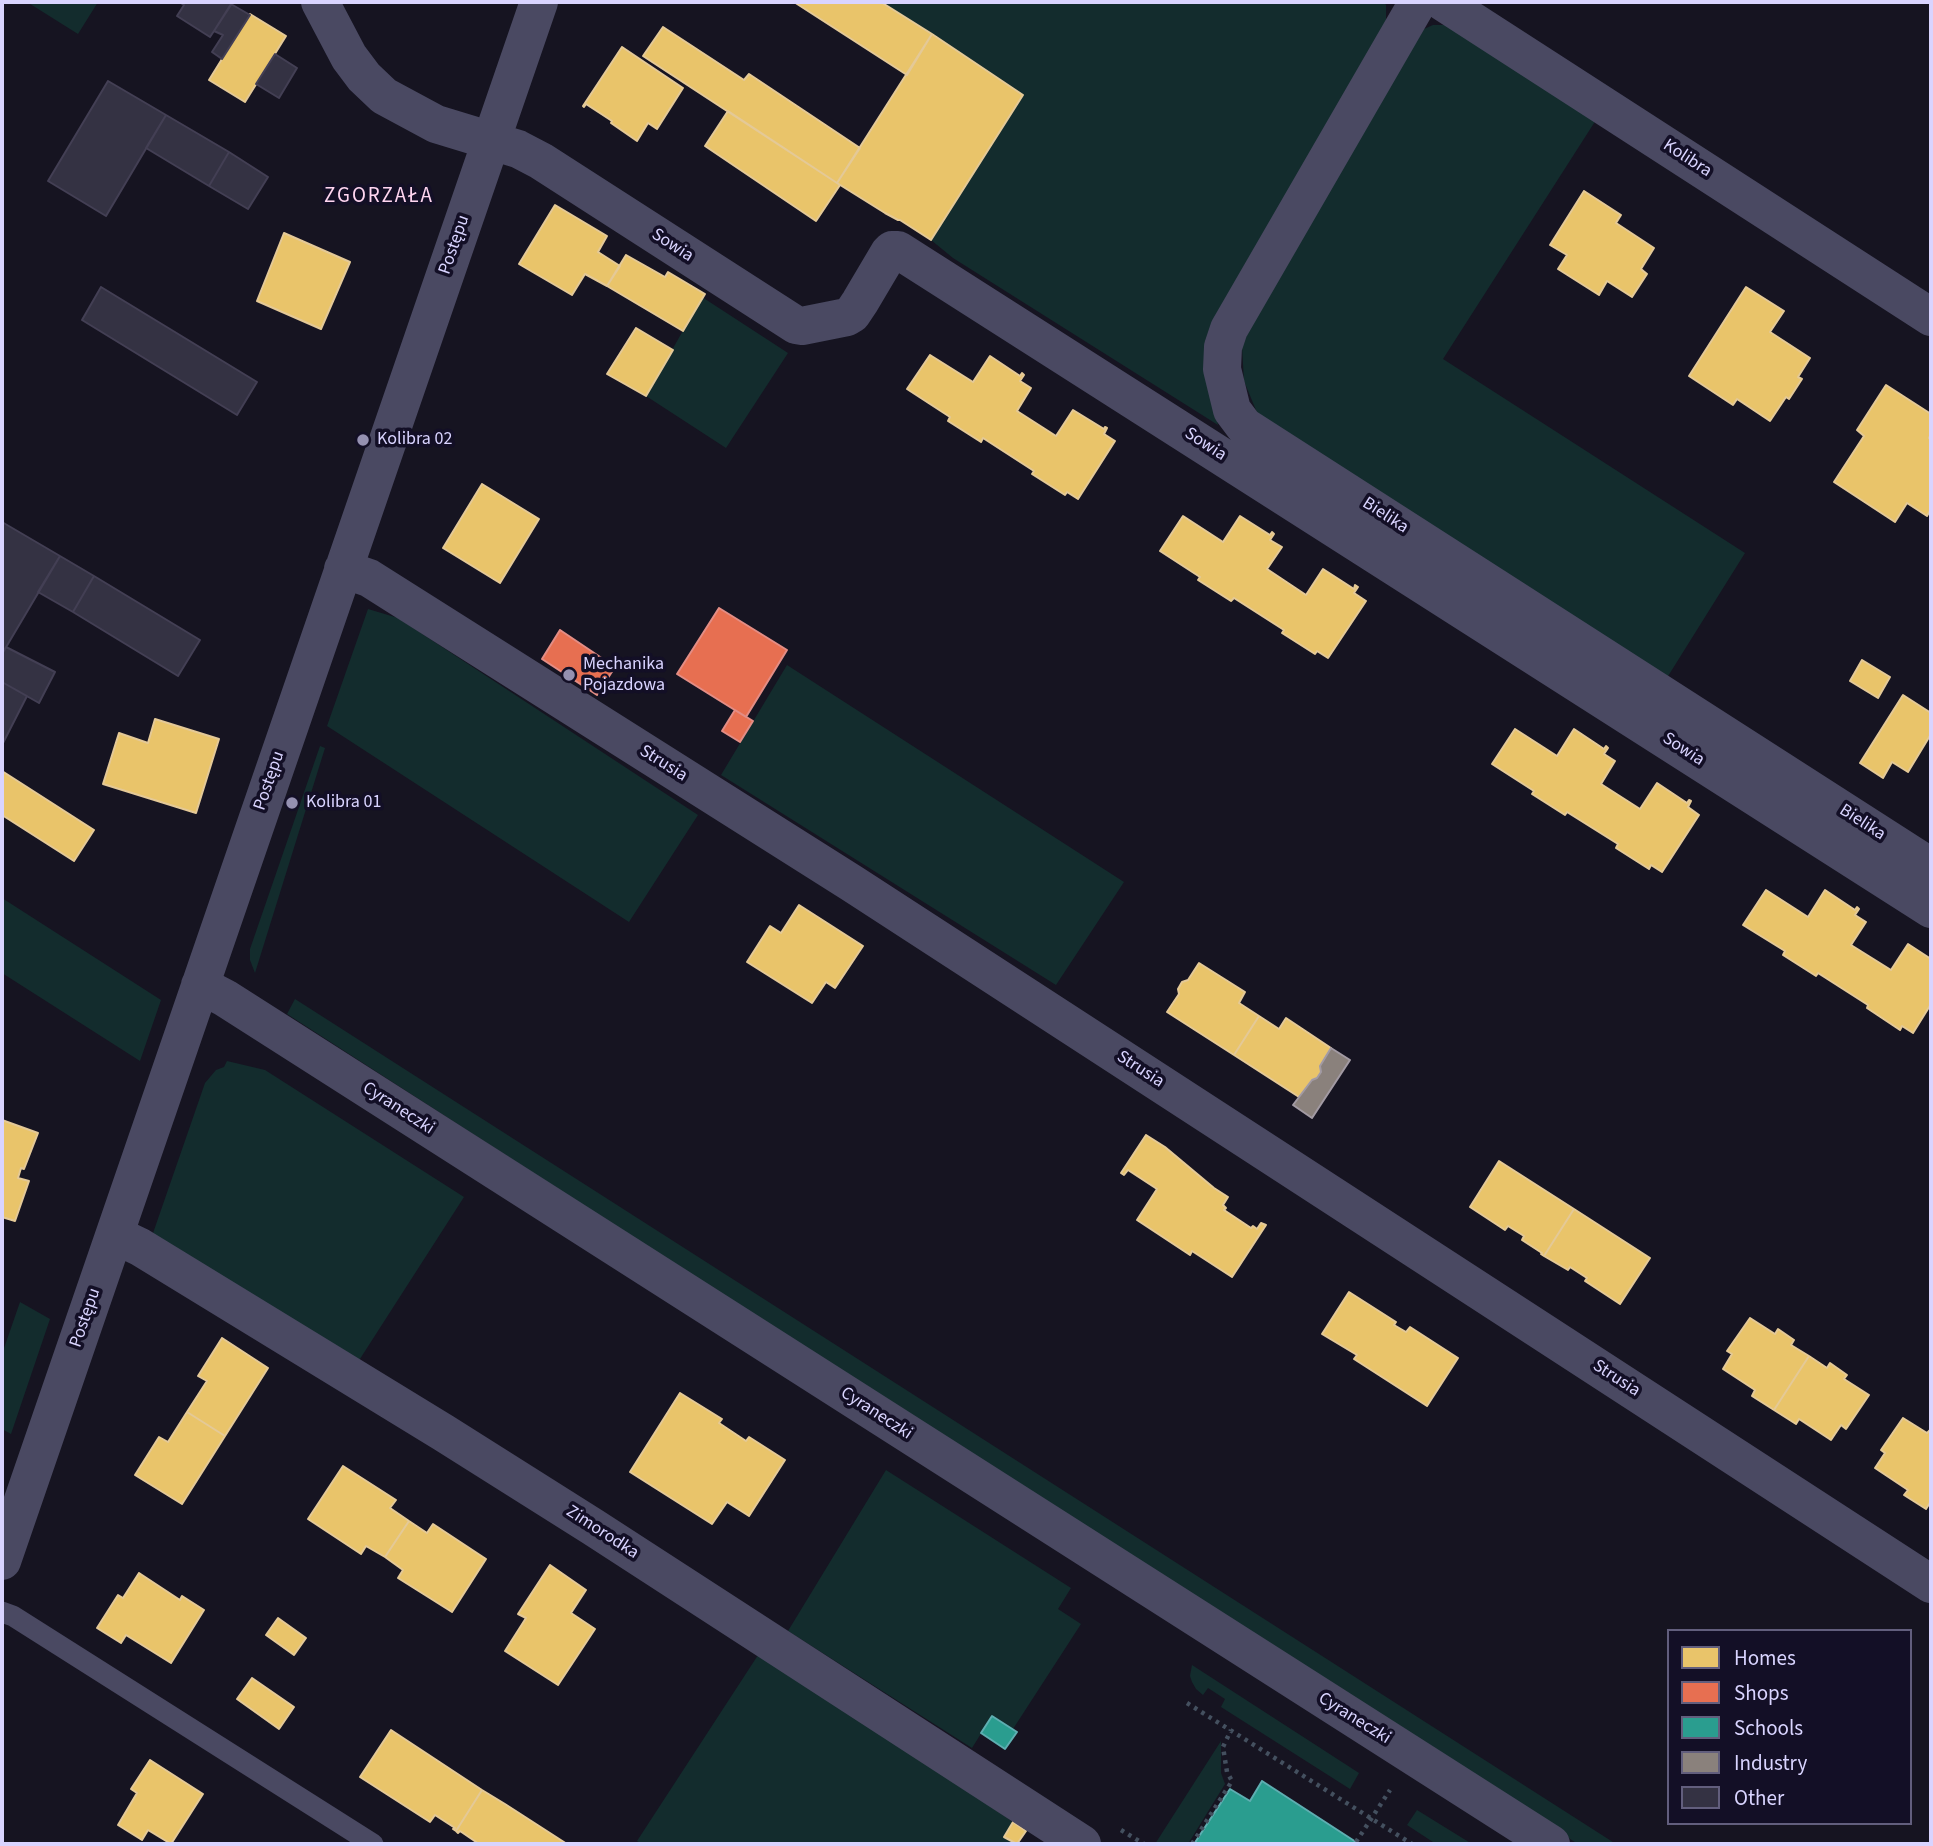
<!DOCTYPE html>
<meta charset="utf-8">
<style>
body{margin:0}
#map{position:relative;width:1933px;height:1846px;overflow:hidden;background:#161421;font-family:"Source Sans 3",sans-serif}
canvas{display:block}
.frame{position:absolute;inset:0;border:4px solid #d9d4ff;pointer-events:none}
.legend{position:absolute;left:1667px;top:1629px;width:245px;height:196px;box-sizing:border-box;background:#130f26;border:2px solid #625e7d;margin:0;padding:9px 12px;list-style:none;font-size:21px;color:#d9d4ff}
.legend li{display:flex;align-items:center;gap:14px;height:35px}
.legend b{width:35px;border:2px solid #625e7d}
</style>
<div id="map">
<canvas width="1933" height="1846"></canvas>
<div class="frame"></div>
<ul class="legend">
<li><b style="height:19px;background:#e9c46a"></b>Homes</li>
<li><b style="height:19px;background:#e76f51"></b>Shops</li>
<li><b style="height:19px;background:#2a9d8f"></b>Schools</li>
<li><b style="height:19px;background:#8a817c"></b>Industry</li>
<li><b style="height:19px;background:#343243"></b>Other</li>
</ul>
</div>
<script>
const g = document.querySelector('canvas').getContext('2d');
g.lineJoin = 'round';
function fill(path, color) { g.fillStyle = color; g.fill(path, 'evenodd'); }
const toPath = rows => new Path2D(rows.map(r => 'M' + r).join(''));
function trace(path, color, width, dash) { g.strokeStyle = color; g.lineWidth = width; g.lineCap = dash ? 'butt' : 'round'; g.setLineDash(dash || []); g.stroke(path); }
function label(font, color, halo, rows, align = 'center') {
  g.font = font + ' "Source Sans 3",sans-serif'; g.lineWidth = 7; g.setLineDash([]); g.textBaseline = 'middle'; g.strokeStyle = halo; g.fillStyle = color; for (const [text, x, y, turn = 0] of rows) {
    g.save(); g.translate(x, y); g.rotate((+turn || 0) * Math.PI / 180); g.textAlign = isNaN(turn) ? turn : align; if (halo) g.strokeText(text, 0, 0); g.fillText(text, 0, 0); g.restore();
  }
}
const green = toPath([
 [27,2,98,2,78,34],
 [881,2,1384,2,1386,5,1386,27,1205,374,1218,425,953,258,931,240,1023,95],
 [1433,25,1446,25,1596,120,1443,359,1745,553,1665,681,1258,415,1244,381,1242,347,1267,282,1424,29],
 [702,297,788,353,726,448,646,396],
 [368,609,398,618,698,815,629,922,327,726],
 [787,665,1124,882,1056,985,721,775],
 [320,746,325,748,255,973,250,960,250,949],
 [2,898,161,1000,140,1061,2,973],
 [295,999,1616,1844,1578,1844,1375,1716,287,1014],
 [227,1061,265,1070,464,1197,358,1362,152,1236,205,1083,216,1070,224,1067],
 [20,1302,50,1319,11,1434,2,1429,2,1354],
 [886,1470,1071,1588,1058,1609,1081,1624,1013,1729,992,1716,972,1748,788,1631],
 [762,1649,1013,1822,1004,1837,1015,1844,642,1844,637,1841],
 [1192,1665,1359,1773,1350,1789,1221,1707,1225,1699,1208,1688,1203,1695,1196,1689,1192,1682,1190,1676],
 [1221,1741,1221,1773,1225,1784,1188,1844,1155,1844],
 [1417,1810,1472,1844,1436,1844,1407,1825]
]);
const homes = toPath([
 [794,2,881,2,932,34,907,75,794,2],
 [250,14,286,36,245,102,209,80,250,14],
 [663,27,744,80,749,74,860,148,837,183,643,56,663,27],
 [932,34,1023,95,931,240,900,220,898,220,885,213,837,183,932,34],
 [622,47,683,88,657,129,648,123,637,141,611,123,612,121,586,104,584,107,583,106,622,47],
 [728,111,840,185,816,221,705,146,728,111],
 [1584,191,1621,215,1616,223,1654,248,1641,269,1647,274,1632,297,1607,281,1599,295,1558,269,1567,255,1550,245,1584,191],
 [555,205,607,236,598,252,620,266,607,286,585,274,572,295,519,264,555,205],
 [284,233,350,262,321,329,257,301,284,233],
 [626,255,665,277,668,272,705,294,683,331,607,286,626,255],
 [1746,287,1784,311,1770,332,1810,358,1798,377,1802,379,1789,399,1786,397,1770,421,1737,399,1733,405,1689,376,1746,287],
 [636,328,673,350,646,396,607,374,636,328],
 [930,355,973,382,990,356,1020,376,1022,373,1024,375,1020,381,1031,388,1017,411,1056,436,1073,410,1104,429,1105,427,1107,428,1104,434,1115,441,1078,499,1067,492,1065,495,1032,474,1034,471,983,438,981,442,948,421,950,417,907,389,930,355],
 [1886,385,1931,414,1931,434,1929,438,1931,439,1931,509,1927,516,1907,503,1895,522,1834,482,1864,436,1857,430,1886,385],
 [482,484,539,519,500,583,443,548,482,484],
 [1183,516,1223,542,1240,516,1270,535,1272,532,1274,534,1270,540,1282,547,1267,569,1306,595,1323,569,1354,589,1355,585,1358,587,1354,593,1366,601,1328,658,1317,651,1315,654,1282,633,1284,630,1234,598,1231,601,1198,580,1200,577,1160,551,1183,516],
 [1862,660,1890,677,1878,698,1850,681,1862,660],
 [1903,695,1931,713,1931,734,1908,772,1892,762,1883,778,1860,763,1903,695],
 [155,719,219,739,196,813,103,784,119,733,148,743,155,719],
 [1515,729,1557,756,1574,729,1604,749,1606,746,1608,748,1604,754,1615,761,1601,784,1640,809,1657,783,1687,803,1689,800,1691,801,1688,807,1699,815,1662,872,1651,865,1649,869,1616,848,1618,844,1567,812,1565,815,1532,794,1534,791,1492,764,1515,729],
 [2,771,94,830,74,861,2,815,2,771],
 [1766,890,1808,917,1825,890,1855,910,1857,907,1859,909,1855,915,1866,922,1851,945,1891,970,1908,944,1931,959,1931,1004,1913,1033,1902,1026,1900,1030,1867,1008,1868,1005,1818,973,1816,976,1783,955,1785,951,1743,925,1766,890],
 [799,905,863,946,835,988,826,982,812,1003,747,962,770,926,781,933,799,905],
 [1199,963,1245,992,1239,1003,1259,1016,1234,1055,1167,1012,1179,994,1178,989,1182,982,1188,980,1199,963],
 [1259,1016,1279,1029,1286,1018,1331,1048,1320,1066,1321,1072,1317,1078,1312,1080,1299,1097,1234,1055,1259,1016],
 [2,1120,38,1133,24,1169,21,1168,18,1178,29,1181,15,1221,2,1217,2,1120],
 [1146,1135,1165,1147,1214,1188,1228,1197,1223,1205,1226,1208,1224,1210,1251,1228,1253,1226,1257,1229,1261,1223,1266,1225,1232,1277,1192,1251,1190,1255,1137,1220,1157,1189,1128,1170,1124,1175,1121,1173,1146,1135],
 [1499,1161,1574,1209,1544,1256,1541,1254,1542,1253,1522,1240,1524,1236,1508,1226,1505,1230,1470,1207,1499,1161],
 [1574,1209,1650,1258,1620,1304,1585,1281,1587,1278,1570,1267,1568,1270,1544,1256,1574,1209],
 [1349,1292,1396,1322,1394,1325,1406,1332,1410,1327,1458,1358,1427,1406,1354,1359,1357,1355,1322,1334,1349,1292],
 [1750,1318,1775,1334,1778,1329,1794,1340,1791,1345,1809,1356,1774,1410,1752,1396,1755,1390,1723,1369,1732,1354,1727,1351,1750,1318],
 [222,1338,268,1368,225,1436,187,1412,207,1381,198,1376,222,1338],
 [1809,1356,1827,1368,1830,1363,1847,1375,1844,1379,1869,1395,1846,1429,1841,1425,1831,1440,1799,1419,1796,1424,1774,1410,1809,1356],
 [680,1393,722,1419,719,1423,746,1441,749,1437,785,1460,749,1516,727,1502,712,1524,630,1472,680,1393],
 [187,1412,225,1436,182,1504,135,1475,159,1437,168,1442,187,1412],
 [1903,1418,1927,1433,1931,1429,1931,1501,1926,1509,1904,1495,1908,1490,1875,1468,1885,1453,1881,1450,1903,1418],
 [343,1466,396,1500,390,1508,409,1521,385,1557,366,1546,361,1554,308,1519,343,1466],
 [409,1521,427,1533,433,1524,486,1559,452,1612,398,1578,403,1570,385,1557,409,1521],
 [550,1565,586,1590,571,1613,595,1629,558,1685,505,1651,526,1618,518,1614,550,1565],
 [139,1573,180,1600,182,1596,204,1610,171,1663,126,1635,121,1643,97,1628,118,1595,123,1598,139,1573],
 [278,1618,306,1638,294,1655,266,1635,278,1618],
 [252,1678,294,1707,279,1729,237,1699,252,1678],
 [391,1730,482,1790,456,1831,453,1829,455,1828,435,1815,430,1822,360,1777,391,1730],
 [150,1760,203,1794,171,1844,148,1830,142,1840,118,1825,137,1793,131,1789,150,1760],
 [482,1790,505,1804,567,1844,479,1844,460,1831,458,1833,456,1831,482,1790],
 [1013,1822,1026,1831,1017,1844,1004,1837,1013,1822]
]);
const shops = toPath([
 [719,608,787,650,746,717,677,674,719,608],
 [560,630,615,667,597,695,542,659,560,630],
 [735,710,753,721,740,742,722,731,735,710]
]);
const schools = toPath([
 [992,1716,1017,1732,1005,1749,981,1733,992,1716],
 [1262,1781,1356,1842,1360,1844,1194,1844,1230,1789,1250,1801,1262,1781]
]);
const industry = toPath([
 [1331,1048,1350,1060,1312,1118,1293,1105,1312,1080,1317,1078,1321,1072,1320,1066,1331,1048]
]);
const building = toPath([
 [179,2,233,2,210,37,177,16,184,5,179,2],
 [231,4,250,15,222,59,212,52,223,35,214,31,231,4],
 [275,54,297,68,279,98,256,84,275,54],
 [108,81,166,115,106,216,48,181,108,81],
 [166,115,229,152,209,186,146,148,166,115],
 [229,152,268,177,248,209,209,186,229,152],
 [101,287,257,382,237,415,82,320,101,287],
 [2,522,60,556,2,654,2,522],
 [60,556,94,576,73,612,38,592,60,556],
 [94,576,200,640,178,676,73,612,94,576],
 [6,647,55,672,39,703,2,682,2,654,6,647],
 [2,682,27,696,2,745,2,682]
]);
const path = toPath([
 [1187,1703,1412,1844],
 [1121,1830,1144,1844],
 [1356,1842,1390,1790],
 [1192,1844,1232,1781,1227,1772,1223,1747,1231,1730]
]);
const service = toPath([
 [2,1612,13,1616,373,1844]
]);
const minor = toPath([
 [320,2,349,57,364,77,384,96,436,124,518,149,541,161,796,325,802,326,847,317,852,314,860,302,889,253,892,250,898,250,1931,909],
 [1418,2,1229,329,1223,347,1222,369,1232,410,1244,426,1931,867],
 [1443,2,1931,317],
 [343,569,369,578,853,884,1931,1584],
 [200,985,225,998,1551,1844],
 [115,1235,140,1247,444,1433,593,1527,1082,1844],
 [2,1561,539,2]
]);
const markers = [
 [363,440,7,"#9591b1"],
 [569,675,7,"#9591b1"],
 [292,803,7,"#9591b1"]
];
const streetNames = [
 ["Kolibra",1687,159,33],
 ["Postępu",455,245,-71],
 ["Sowia",672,246,33],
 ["Sowia",1205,445,33],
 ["Bielika",1385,516,33],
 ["Sowia",1683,750,33],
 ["Strusia",663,764,32],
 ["Postępu",270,781,-71],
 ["Bielika",1862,823,33],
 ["Strusia",1140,1070,33],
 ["Cyraneczki",398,1109,33],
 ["Postępu",86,1318,-71],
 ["Strusia",1616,1379,33],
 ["Cyraneczki",876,1414,33],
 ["Zimorodka",602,1533,33],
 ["Cyraneczki",1354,1719,32]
];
const poiNames = [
 ["Kolibra 02",377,440],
 ["Mechanika",583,665],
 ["Pojazdowa",583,686],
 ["Kolibra 01",306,803]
];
const quarterNames = [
 ["ZGORZAŁA",379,197]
];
fill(green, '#132c2d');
fill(homes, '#e9c46a');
trace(homes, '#e4c997', 2);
fill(shops, '#e76f51');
trace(shops, '#e38d85', 2);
fill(schools, '#2a9d8f');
trace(schools, '#5eaeb1', 2);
fill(industry, '#8a817c');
trace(industry, '#a29aa3', 2);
fill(building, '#343243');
trace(building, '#433f54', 2);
trace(path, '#44505f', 4.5, [3.5, 5]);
trace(service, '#4a4962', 21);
trace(minor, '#4a4962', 38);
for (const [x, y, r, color] of markers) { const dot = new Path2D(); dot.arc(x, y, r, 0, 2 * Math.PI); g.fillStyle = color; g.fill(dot); trace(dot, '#130f26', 2.5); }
label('18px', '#d9d4ff', '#130f26', streetNames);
label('18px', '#d9d4ff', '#130f26', poiNames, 'left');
g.letterSpacing = '2px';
label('21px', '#ffd6f0', '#130f26', quarterNames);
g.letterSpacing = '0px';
</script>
